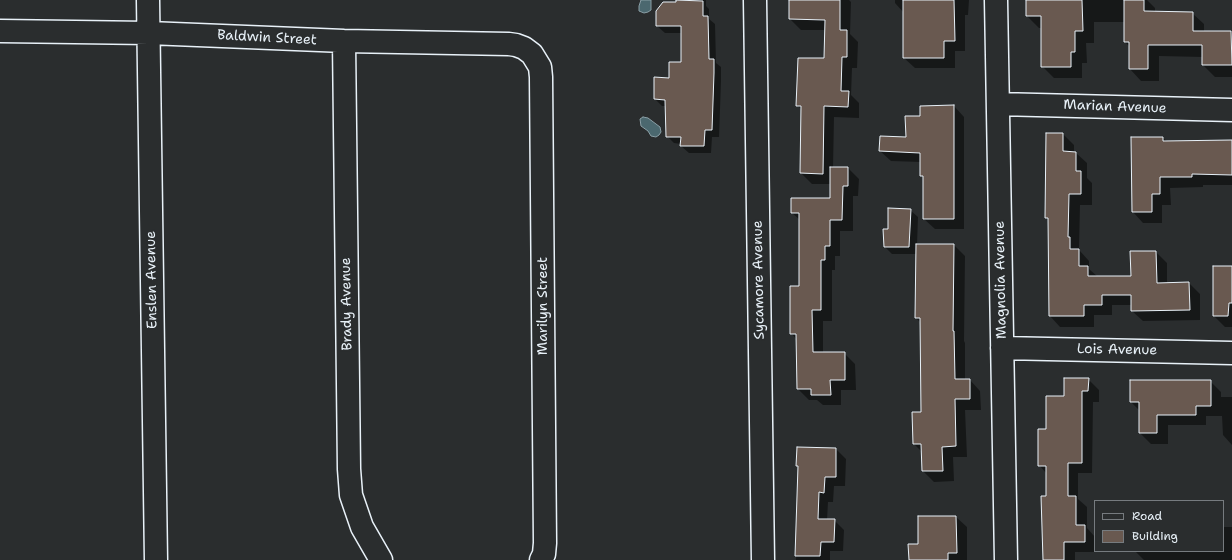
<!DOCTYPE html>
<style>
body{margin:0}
#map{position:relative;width:1232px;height:560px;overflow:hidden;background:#2a2d2e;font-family:"Shantell Sans",sans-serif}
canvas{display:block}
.legend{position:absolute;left:1094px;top:500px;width:130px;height:52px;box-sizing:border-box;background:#2a2d2e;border:1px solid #767b7f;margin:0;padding:5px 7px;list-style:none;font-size:12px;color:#e8f1f8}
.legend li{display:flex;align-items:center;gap:8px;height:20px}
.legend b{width:20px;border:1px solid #767b7f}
</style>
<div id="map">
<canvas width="1232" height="560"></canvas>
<ul class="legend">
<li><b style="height:5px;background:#2a2d2e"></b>Road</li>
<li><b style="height:11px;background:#695950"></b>Building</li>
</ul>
</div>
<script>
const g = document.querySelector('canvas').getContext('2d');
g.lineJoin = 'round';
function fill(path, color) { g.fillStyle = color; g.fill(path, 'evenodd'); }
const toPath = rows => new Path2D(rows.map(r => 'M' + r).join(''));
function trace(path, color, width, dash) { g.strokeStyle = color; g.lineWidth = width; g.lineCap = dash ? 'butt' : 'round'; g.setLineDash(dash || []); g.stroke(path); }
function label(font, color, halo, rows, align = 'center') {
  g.font = font + ' "Shantell Sans",sans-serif'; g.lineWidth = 4; g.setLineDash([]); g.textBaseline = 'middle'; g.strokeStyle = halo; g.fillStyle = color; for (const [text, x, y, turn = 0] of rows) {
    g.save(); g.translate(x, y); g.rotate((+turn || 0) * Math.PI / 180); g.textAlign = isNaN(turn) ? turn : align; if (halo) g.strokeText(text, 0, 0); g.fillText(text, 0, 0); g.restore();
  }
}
const water = toPath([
 [641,0,651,0,651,10,648,12,644,13,639,11,639,6,641,0],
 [643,117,648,118,660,127,661,132,659,135,656,137,651,136,648,131,641,126,640,119,643,117]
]);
const shadow = toPath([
 [677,0,706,0,706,6,709,9,709,19,715,24,716,63,721,67,721,81,719,137,712,137,711,153,689,153,681,146,681,144,674,143,667,136,667,106,662,106,655,99,682,63,682,33,665,33,657,26,677,3],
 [790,0,849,0,851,2,850,34,858,42,857,68,852,68,851,95,859,103,859,118,834,117,833,168,848,168,859,179,858,196,853,196,853,231,840,231,840,256,835,256,835,270,832,270,832,321,823,321,823,353,844,353,855,364,856,390,841,390,841,405,823,405,817,400,809,400,798,389,797,340,791,333,800,287,800,220,792,213,831,199,831,184,812,184,801,173,802,110,797,105,825,59,826,30,801,30,790,19],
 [895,0,969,0,968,15,965,15,965,51,955,51,955,68,915,68,904,58,904,13,895,3],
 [1027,0,1147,0,1155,8,1155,12,1192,13,1204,24,1204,32,1232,32,1232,77,1215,77,1203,65,1203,57,1159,56,1159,81,1141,81,1130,69,1130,47,1125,42,1125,22,1094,22,1094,43,1086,43,1087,63,1082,63,1082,78,1054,78,1042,66,1042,28,1039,28,1027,16],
 [954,106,964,117,964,229,935,229,924,219,924,178,921,175,921,162,891,161,880,151,907,138,921,117],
 [1047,134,1063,134,1074,145,1074,152,1076,153,1087,163,1087,178,1092,183,1092,205,1080,205,1079,248,1080,251,1089,261,1089,269,1098,277,1132,277,1156,252,1167,263,1167,283,1189,283,1200,294,1200,320,1143,321,1132,311,1132,305,1112,305,1112,315,1094,315,1094,327,1060,327,1050,316,1049,221,1046,218],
 [1132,138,1163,138,1168,142,1232,141,1232,185,1203,185,1203,187,1170,188,1171,205,1162,205,1162,223,1143,223,1133,212],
 [910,210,918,217,917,245,954,245,965,256,964,341,965,343,965,380,970,380,980,391,981,410,965,410,967,457,953,457,954,481,934,482,923,471,922,452,914,444,913,413,922,413,921,323,916,318,917,254,892,254,885,247,889,230],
 [1232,267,1232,327,1225,327,1214,316],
 [1088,379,1099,390,1099,402,1093,402,1092,473,1078,473,1078,499,1087,507,1087,528,1095,537,1095,552,1075,552,1075,560,1044,560,1047,474,1039,465,1047,430,1065,397],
 [1210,381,1221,392,1221,397,1232,397,1232,445,1223,435,1222,416,1206,416,1206,425,1168,425,1168,444,1151,444,1140,433,1140,411,1131,402],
 [836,449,846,459,845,486,834,486,833,502,828,502,827,520,834,520,844,530,843,551,830,551,830,560,796,560,799,467,797,466],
 [956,517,967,527,967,560,910,560,919,545],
 [1223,527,1232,527,1232,560,1144,560,1135,551,1223,551]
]);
const building = toPath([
 [676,0,703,1,703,16,708,16,709,59,714,59,714,73,712,130,705,130,704,146,680,146,681,137,666,137,665,100,654,99,654,77,669,78,669,62,681,62,681,26,656,26,656,11,663,2,676,2,676,0],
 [789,0,840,0,840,30,847,30,847,57,842,57,841,91,849,91,848,107,824,106,823,174,800,173,801,106,796,106,798,58,824,58,825,20,789,19,789,0],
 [903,0,954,0,955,41,944,41,944,58,903,58,903,0],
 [1026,0,1082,0,1083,31,1075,31,1075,52,1071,52,1071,67,1041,67,1041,16,1026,16,1026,0],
 [1124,0,1144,0,1144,11,1193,12,1193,31,1231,31,1232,65,1202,65,1202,45,1148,45,1148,69,1129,69,1129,42,1124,42,1124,0],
 [954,105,954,219,923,219,923,176,920,176,920,153,879,151,880,136,906,137,905,116,920,116,920,106,954,105],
 [1046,133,1063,133,1063,151,1076,152,1076,171,1081,171,1081,194,1069,194,1068,237,1070,237,1070,249,1079,249,1079,266,1088,266,1088,276,1131,276,1130,251,1156,251,1157,283,1189,282,1190,310,1131,311,1131,295,1102,295,1102,305,1084,305,1084,316,1049,316,1048,218,1045,218,1046,133],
 [1131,137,1163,137,1163,141,1232,140,1232,175,1192,174,1192,177,1160,177,1160,194,1152,194,1152,212,1132,212,1131,137],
 [830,167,848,167,848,186,843,186,842,220,830,220,830,246,825,246,825,260,821,260,821,310,812,310,813,352,845,352,845,380,830,380,831,395,811,395,811,389,797,389,796,334,790,334,790,286,799,286,799,213,791,213,791,198,830,198,830,167],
 [888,208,911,209,909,247,884,247,883,229,888,229,888,208],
 [916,244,954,244,953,331,954,331,955,379,970,379,970,399,955,399,956,446,942,447,943,471,922,471,921,444,913,444,912,412,921,412,920,318,915,318,916,244],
 [1213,266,1232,266,1232,303,1229,303,1228,316,1213,316,1213,266],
 [1064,378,1089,378,1088,391,1082,391,1082,463,1068,463,1068,496,1076,496,1076,525,1085,525,1085,542,1064,542,1064,560,1043,560,1041,496,1046,496,1046,466,1038,466,1038,429,1046,429,1046,396,1064,396,1064,378],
 [1130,380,1211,380,1211,406,1196,406,1196,415,1157,415,1157,433,1139,433,1139,402,1130,402,1130,380],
 [797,447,836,448,836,477,825,477,824,493,819,492,818,519,835,519,834,542,821,542,820,556,795,556,798,466,796,466,797,447],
 [918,516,956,516,957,553,948,553,948,560,909,560,908,544,918,544,918,516]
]);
const minor = toPath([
 [148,0,156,560],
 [755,0,763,560],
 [996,0,1006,560],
 [0,31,149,33,344,41,509,44,516,45,524,48,532,54,540,67,541,77,545,543,544,554,541,560],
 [344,41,349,469,351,495,362,527,381,560],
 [998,104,1232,110],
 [1002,348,1232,353]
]);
const streetNames = [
 ["Baldwin Street",267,38,3],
 ["Marian Avenue",1115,107,2],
 ["Enslen Avenue",152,280,-91],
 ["Sycamore Avenue",759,280,-91],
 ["Magnolia Avenue",1001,280,-91],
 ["Brady Avenue",347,304,-91],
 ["Marilyn Street",543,306,-90],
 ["Lois Avenue",1117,350,1]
];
fill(water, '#4b686f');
trace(water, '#8a9fa6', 1);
fill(shadow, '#0007');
fill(building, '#695950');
trace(building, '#e8f1f8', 1);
trace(minor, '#e8f1f8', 25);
trace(minor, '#2a2d2e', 22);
label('14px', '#e8f1f8', '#2a2d2e', streetNames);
</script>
